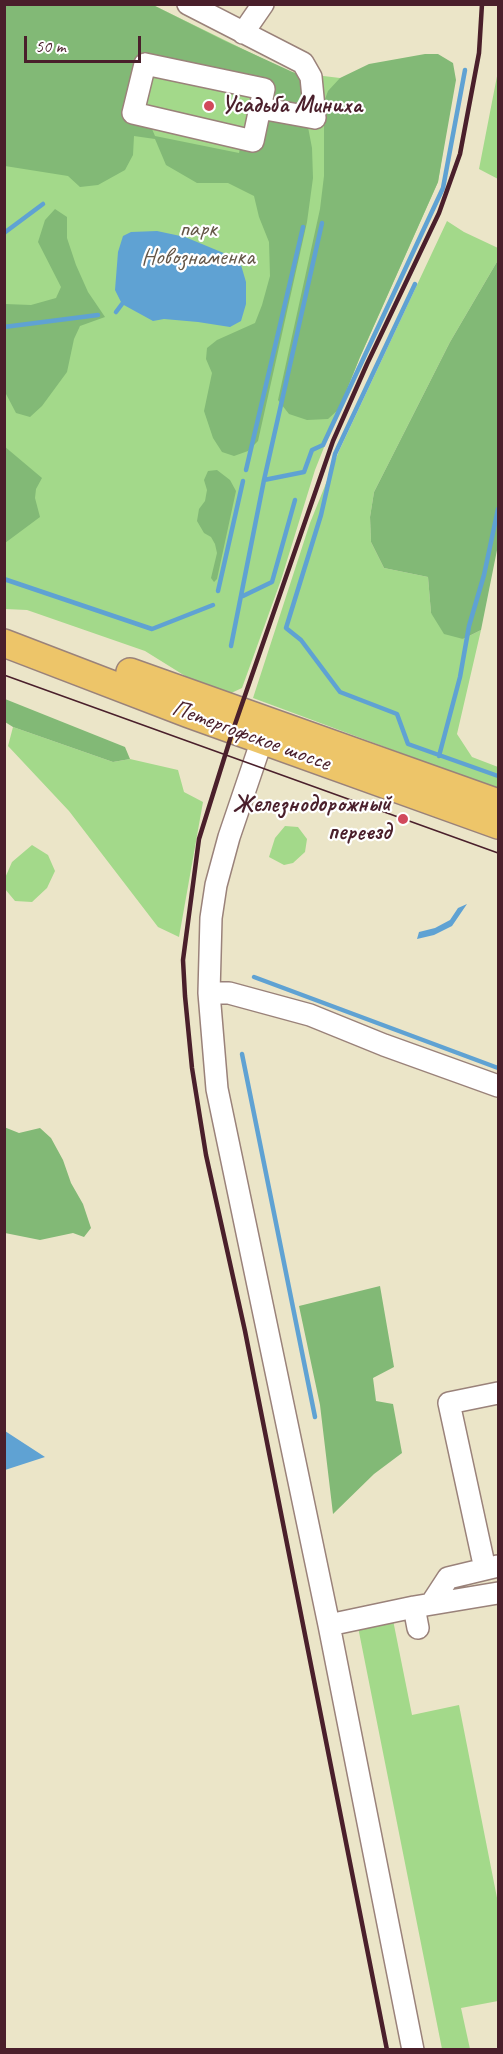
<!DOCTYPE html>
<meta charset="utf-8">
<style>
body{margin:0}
#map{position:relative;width:503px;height:2054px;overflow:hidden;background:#ebe5c8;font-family:Caveat,sans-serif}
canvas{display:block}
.frame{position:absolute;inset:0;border:6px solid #4a1f2b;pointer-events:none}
.scale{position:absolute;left:24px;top:36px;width:117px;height:27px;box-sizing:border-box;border:3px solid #4a1f2b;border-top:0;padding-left:8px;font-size:18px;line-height:21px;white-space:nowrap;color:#4a1f2b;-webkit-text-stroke:4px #fff;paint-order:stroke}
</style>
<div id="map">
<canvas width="503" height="2054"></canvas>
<div class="frame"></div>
<div class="scale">50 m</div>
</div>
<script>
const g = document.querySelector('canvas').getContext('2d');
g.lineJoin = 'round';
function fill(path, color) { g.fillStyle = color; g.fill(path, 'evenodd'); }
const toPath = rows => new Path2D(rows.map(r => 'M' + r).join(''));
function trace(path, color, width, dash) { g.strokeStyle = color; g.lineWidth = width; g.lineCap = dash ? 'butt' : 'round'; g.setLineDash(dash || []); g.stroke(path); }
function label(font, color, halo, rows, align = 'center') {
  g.font = font + ' Caveat,sans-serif'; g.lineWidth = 4.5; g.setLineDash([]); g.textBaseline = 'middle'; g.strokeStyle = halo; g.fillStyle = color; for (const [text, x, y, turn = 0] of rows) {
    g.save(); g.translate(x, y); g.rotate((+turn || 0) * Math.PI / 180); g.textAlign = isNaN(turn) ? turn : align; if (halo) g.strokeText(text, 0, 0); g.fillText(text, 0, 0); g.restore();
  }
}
const green = toPath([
 [5,5,153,5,290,72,340,78,450,106,438,182,360,357,315,470,281,580,242,688,229,694,190,679,145,651,27,610,5,609],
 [498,71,498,179,479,169],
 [447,221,464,232,498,248,498,260,450,342,374,492,370,517,371,542,384,568,428,577,431,613,463,639,481,630,457,734,472,757,498,767,498,789,253,698,310,523,339,451],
 [13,727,113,762,130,759,178,770,184,792,203,802,179,937,158,927,69,811,8,746],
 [285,826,298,827,307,839,305,852,293,863,284,865,269,857,275,838],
 [32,845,48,855,55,871,47,888,32,902,15,901,5,889,5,878,12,862],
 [393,1620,412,1715,459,1705,498,1903,498,2001,461,2008,470,2049,442,2049,358,1627]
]);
const forest = toPath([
 [4,5,153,5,225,41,297,74,303,88,302,109,268,103,272,84,140,54,126,116,149,122,155,136,239,153,240,148,259,151,266,117,308,127,312,148,313,178,307,222,258,441,248,451,234,456,222,452,213,438,204,411,212,373,206,359,207,348,217,340,255,323,262,305,270,276,269,242,259,217,254,196,228,183,197,183,166,165,155,139,134,136,133,155,125,170,98,185,80,187,68,176,5,166],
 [425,54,438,54,453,63,456,80,438,182,360,357,339,409,328,419,307,420,289,414,278,400,320,209,324,176,324,102,328,91,340,78,369,64],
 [55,209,67,217,67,238,76,265,88,292,105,317,80,326,74,339,67,372,42,406,30,417,16,413,5,392,5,304,31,305,56,298,61,287,38,242,45,220],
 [498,260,498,545,481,630,463,639,444,634,431,613,428,577,384,568,371,542,370,517,374,492,450,342],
 [4,446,42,478,36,489,35,498,40,517,5,543],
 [217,470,230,480,236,491,217,579,214,582,211,578,217,553,215,544,211,537,204,533,197,521,199,509,205,501,207,490,204,480,208,471],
 [5,699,125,747,130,759,113,762,13,727,5,722],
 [4,1127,19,1133,40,1128,51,1138,63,1160,71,1183,83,1204,91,1228,84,1237,73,1233,40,1240,5,1233],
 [380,1286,394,1367,373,1378,376,1401,393,1404,402,1453,374,1474,333,1514,320,1405,299,1306]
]);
const water = toPath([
 [157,231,185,237,226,254,241,265,246,282,246,304,241,321,230,327,198,322,164,319,153,321,122,304,115,290,118,252,123,236,131,232],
 [467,904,452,926,434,935,417,939,419,932,435,928,450,920,458,908],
 [4,1431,5,1431,45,1457,5,1470]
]);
const stream = toPath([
 [4,233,43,204],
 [415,284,335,454,321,515,286,628,301,640,340,692,397,714,408,744,498,776],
 [116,312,122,304],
 [4,327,98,315],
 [246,470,303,227],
 [264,480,304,472,312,450,323,445,443,188,465,70],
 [4,579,152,629,213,605],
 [218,591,243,481],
 [243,596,272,582,295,500],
 [231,646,264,480,322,223],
 [439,756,460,677,469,626,484,575,498,509],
 [254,977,498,1068],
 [242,1054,315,1417]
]);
const minor = toPath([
 [188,4,303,63,311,77,315,118,260,108],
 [243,33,263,4],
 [145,64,264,89,253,141,133,113,145,64],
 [266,728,229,837,216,885,211,918,209,993,217,1089,329,1625,413,2050],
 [209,993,229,993,310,1015,384,1045,498,1086],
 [485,1569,449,1403,498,1393],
 [431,1604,448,1578,498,1566],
 [414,1607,418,1628],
 [329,1625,414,1607,498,1593]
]);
const major = toPath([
 [4,643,189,714,498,825],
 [130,672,498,803]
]);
const tram = toPath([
 [4,675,498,853]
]);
const rail = toPath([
 [387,2050,245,1331,206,1155,192,1068,185,996,183,960,199,839,233,730,333,441,367,364,439,213,460,154,479,53,482,4]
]);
const markers = [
 [209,106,6,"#d1495b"],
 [403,819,6,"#d1495b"]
];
const poiNames = [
 ["Усадьба Миниха",221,106],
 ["Железнодорожный",391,805,"right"],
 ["переезд",391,833,"right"]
];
const parkNames = [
 ["парк",198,230],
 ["Новознаменка",198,258]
];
const streetNames = [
 ["Петергофское шоссе",251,736,20]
];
fill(green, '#a3d98a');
fill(forest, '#82b976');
fill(water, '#5fa2d3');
trace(stream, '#5fa2d3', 4.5);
trace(minor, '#9a827a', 24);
trace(major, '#9a827a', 30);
trace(minor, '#fff', 21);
trace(major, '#edc569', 27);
trace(tram, '#4a1f2b', 1.5);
trace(rail, '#4a1f2b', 4.5);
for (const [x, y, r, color] of markers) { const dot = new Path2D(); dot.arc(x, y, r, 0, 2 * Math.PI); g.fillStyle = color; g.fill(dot); trace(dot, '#fff', 2); }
label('bold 24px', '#4a1f2b', '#fff', poiNames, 'left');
label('24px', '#655748', '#fff', parkNames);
label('24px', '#4a1f2b', '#fff', streetNames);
</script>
